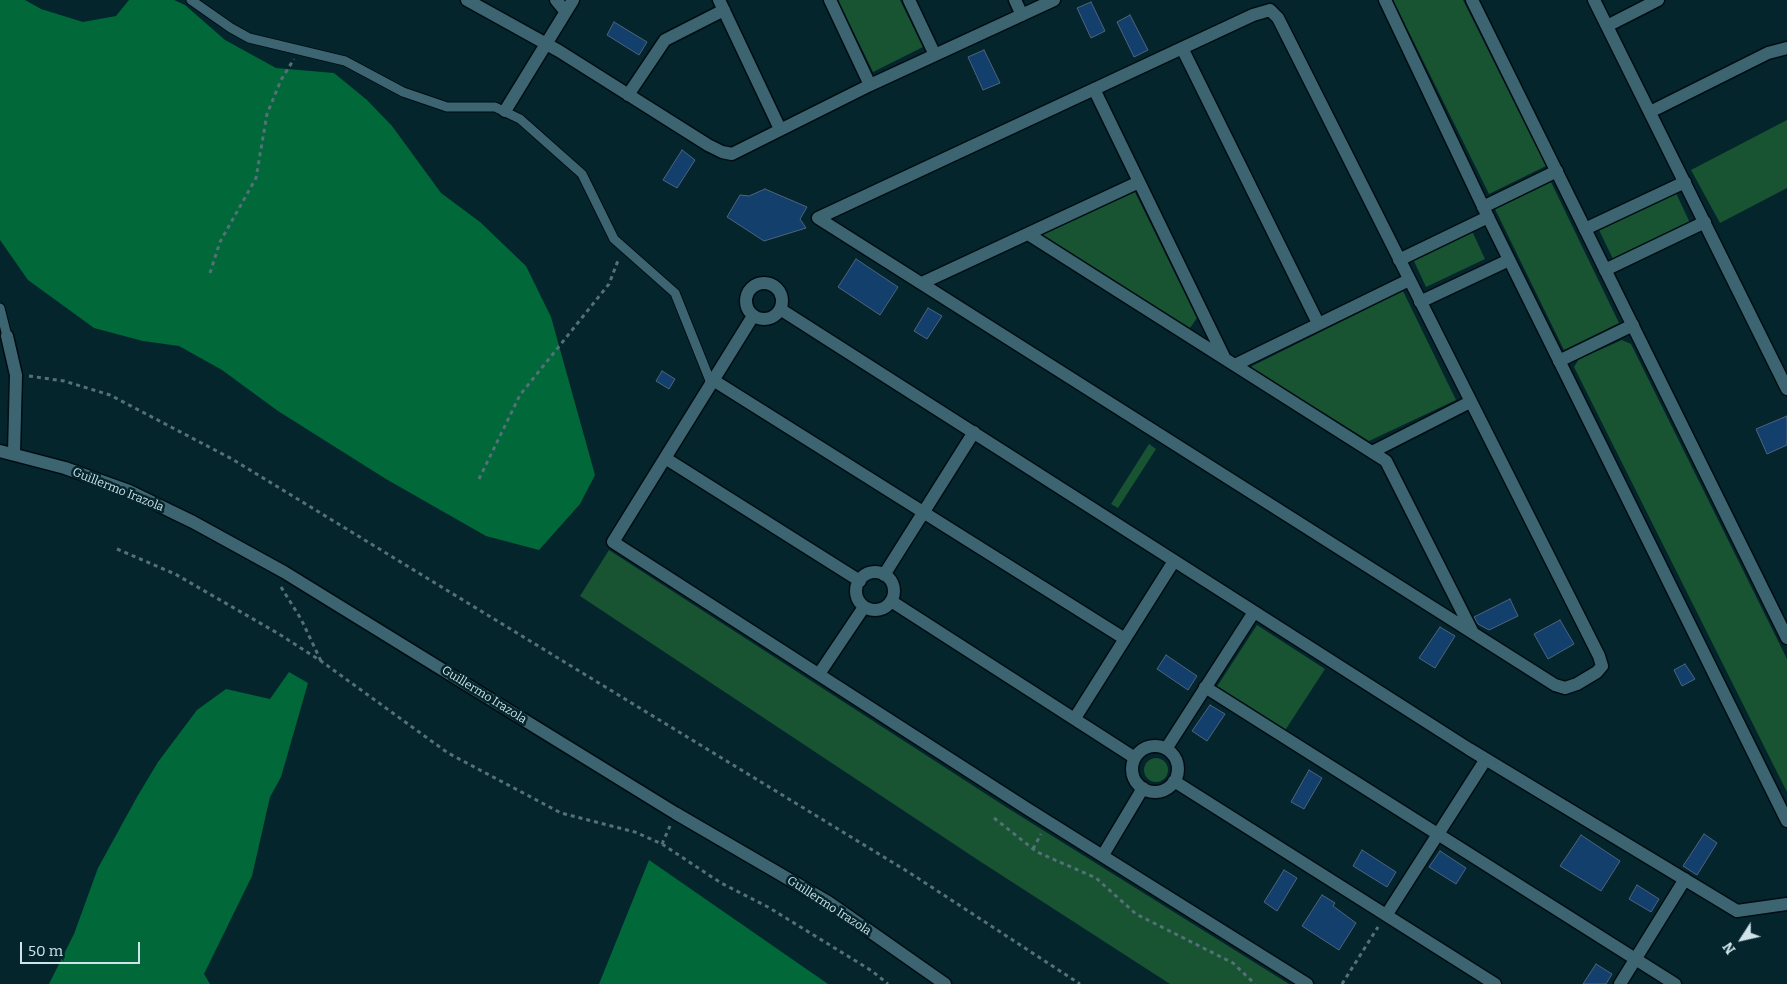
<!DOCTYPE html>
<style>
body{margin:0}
#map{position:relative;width:1787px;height:984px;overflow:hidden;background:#05252d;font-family:Bitter,serif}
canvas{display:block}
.north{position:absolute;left:1717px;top:914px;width:50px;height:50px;-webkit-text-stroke:4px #05252d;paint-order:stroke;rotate:235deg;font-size:14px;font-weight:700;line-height:20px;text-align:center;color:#cee3ea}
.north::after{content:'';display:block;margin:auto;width:18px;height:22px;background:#cee3ea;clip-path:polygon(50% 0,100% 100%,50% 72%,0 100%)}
.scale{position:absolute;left:20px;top:942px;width:120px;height:22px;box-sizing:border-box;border:2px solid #cee3ea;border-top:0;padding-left:6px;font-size:15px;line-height:18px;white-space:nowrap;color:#cee3ea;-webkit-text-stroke:4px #05252d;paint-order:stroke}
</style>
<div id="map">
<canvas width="1787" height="984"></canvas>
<div class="north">N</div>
<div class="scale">50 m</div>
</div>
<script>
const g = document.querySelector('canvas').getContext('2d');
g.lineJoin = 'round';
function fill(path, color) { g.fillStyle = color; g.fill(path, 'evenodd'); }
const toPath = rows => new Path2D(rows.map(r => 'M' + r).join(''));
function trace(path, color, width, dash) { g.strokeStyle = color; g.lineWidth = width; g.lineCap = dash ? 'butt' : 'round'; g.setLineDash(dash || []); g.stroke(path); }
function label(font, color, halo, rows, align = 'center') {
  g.font = font + ' Bitter,serif'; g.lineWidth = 5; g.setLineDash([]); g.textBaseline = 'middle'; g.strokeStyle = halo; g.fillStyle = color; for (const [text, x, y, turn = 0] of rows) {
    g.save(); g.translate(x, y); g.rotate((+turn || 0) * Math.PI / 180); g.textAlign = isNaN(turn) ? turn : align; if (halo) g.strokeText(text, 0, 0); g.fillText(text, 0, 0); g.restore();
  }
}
const green = toPath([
 [838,0,900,0,923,47,873,72],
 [1393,0,1463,0,1546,166,1489,194],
 [1787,120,1787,188,1720,223,1691,170],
 [1551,182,1619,323,1564,350,1495,209],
 [1135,192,1197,318,1190,328,1040,235],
 [1676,193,1690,223,1613,259,1599,230],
 [1472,231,1485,259,1426,287,1413,259],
 [1403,291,1456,400,1369,441,1250,367],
 [1622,340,1631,344,1787,659,1787,792,1574,367,1579,359],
 [1149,444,1156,449,1118,508,1111,504],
 [609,550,1006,807,1289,984,1170,984,978,860,580,596],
 [1257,625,1325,669,1284,732,1216,688],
 '1144 770a12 12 0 1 1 24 0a12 12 0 1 1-24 0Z'
]);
const forest = toPath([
 [0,0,25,0,41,9,83,22,116,16,129,0,174,0,185,5,225,40,276,68,334,73,367,100,392,126,441,193,480,222,526,266,551,317,595,475,580,504,539,550,486,536,386,479,278,411,222,370,179,346,143,341,94,328,28,280,0,240],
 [289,672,308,683,281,777,270,797,252,876,204,974,210,984,49,984,74,934,98,868,137,797,158,762,197,710,226,689,270,699],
 [649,860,828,984,599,984]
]);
const building = toPath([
 [1091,2,1105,31,1091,38,1077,8,1091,2],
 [1130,15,1148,50,1134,57,1117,22,1130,15],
 [614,22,647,42,639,55,607,35,614,22],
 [984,50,1000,83,983,90,968,57,984,50],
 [682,150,695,160,677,188,663,180,682,150],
 [765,189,807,207,800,219,806,228,764,241,727,217,740,195,749,196,765,189],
 [856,259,898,287,880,315,838,287,856,259],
 [928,308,942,316,927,339,914,331,928,308],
 [662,371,675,379,669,389,656,381,662,371],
 [1787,416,1787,445,1767,454,1756,429,1787,416],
 [1510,599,1518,616,1489,630,1478,624,1474,617,1510,599],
 [1560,620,1574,644,1548,659,1534,634,1560,620],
 [1440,627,1455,636,1435,668,1419,658,1440,627],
 [1166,655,1197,676,1188,690,1157,669,1166,655],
 [1685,664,1695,679,1682,686,1674,670,1685,664],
 [1210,705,1225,714,1207,741,1192,731,1210,705],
 [1309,770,1322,778,1304,809,1291,802,1309,770],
 [1704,834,1717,843,1697,875,1683,866,1704,834],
 [1581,835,1620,861,1601,891,1560,866,1581,835],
 [1362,850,1396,872,1387,887,1353,866,1362,850],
 [1440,851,1466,868,1456,884,1429,867,1440,851],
 [1284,870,1297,878,1277,911,1264,902,1284,870],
 [1637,885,1659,899,1651,912,1629,899,1637,885],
 [1322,895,1335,903,1333,906,1356,923,1339,950,1302,926,1322,895],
 [1596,964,1612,974,1606,984,1583,984,1596,964]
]);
const path = toPath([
 [210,273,220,242,256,178,267,114,281,80,294,59],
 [29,376,64,381,110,395,232,459,910,873,1080,984],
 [479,479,520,395,609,284,619,258],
 [117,549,175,574,279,634,321,661,448,753,561,813,635,832,662,844,721,883,768,907,872,971,888,984],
 [281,587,301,619,321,661],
 [994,818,1037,852,1096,878,1136,914,1233,963,1255,984],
 [662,844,670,826],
 [1033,849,1041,834],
 [1342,984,1378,927]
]);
const service = toPath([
 [191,0,231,28,249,38,345,61,403,92,447,107,495,107,520,119,582,174,614,239,675,293,711,383],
 [0,308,7,336]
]);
const minor = toPath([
 [467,0,559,51,708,145,722,152,732,154,870,85,1054,0],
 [556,0,565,11],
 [719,0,780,129],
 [830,0,870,85],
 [909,0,935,55],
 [1015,0,1022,15],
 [1594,0,1787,389],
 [1270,10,1278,18,1599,656,1602,666,1597,672,1577,684,1565,688,1555,685,818,218,1253,15,1270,10],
 [1607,26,1658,0],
 [1182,48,1318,323],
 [1094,89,1225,359],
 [628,95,665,40,724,10],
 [505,111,573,0],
 [1650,112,1768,53,1787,48],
 [1483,207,1557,171],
 [1585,229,1685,182],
 [1028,234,1386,461,1473,633],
 [1399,260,1488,217],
 [1605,270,1705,222],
 '746 301a18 18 0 1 1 36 0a18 18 0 1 1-36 0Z',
 [922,283,1139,182],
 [1420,302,1509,260],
 [780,309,1469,749,1737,911,1787,904],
 [753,316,613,542,1026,808,1307,984],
 [7,336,16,375,14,453],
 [1559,361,1633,325],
 [1235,365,1409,280],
 [713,380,1125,639],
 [0,451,65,468,129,491,193,522,284,572,675,813,828,902,945,984],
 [1372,452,1470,402],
 [665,458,860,581],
 '856 591a19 19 0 1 1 38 0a19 19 0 1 1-38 0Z',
 [884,575,974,432],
 [891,601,1135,758],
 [819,674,864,607],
 [1205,687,1675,984],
 [1075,718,1174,561],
 '1132 769a23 23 0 1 1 46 0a23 23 0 1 1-46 0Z',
 [1166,749,1254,612],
 [1174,781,1495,984],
 [1103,855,1143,788],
 [1387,914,1486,759],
 [1620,984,1685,879]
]);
const tertiary = toPath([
 [1385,0,1488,217,1787,821],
 [1472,0,1787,638]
]);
const streetNames = [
 ["Guillermo Irazola",118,490,22],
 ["Guillermo Irazola",484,695,32],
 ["Guillermo Irazola",829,906,33]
];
fill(green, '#185332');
fill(forest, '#006839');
fill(building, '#123f6b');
trace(building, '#4e647e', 1);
trace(service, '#000d13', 11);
trace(minor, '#000d13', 15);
trace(tertiary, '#000d13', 15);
trace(path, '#547078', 3, [4, 4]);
trace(service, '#3d6571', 9);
trace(minor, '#3d6571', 12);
trace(tertiary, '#3d6571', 12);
label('12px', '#cee3ea', '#05252d', streetNames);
</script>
